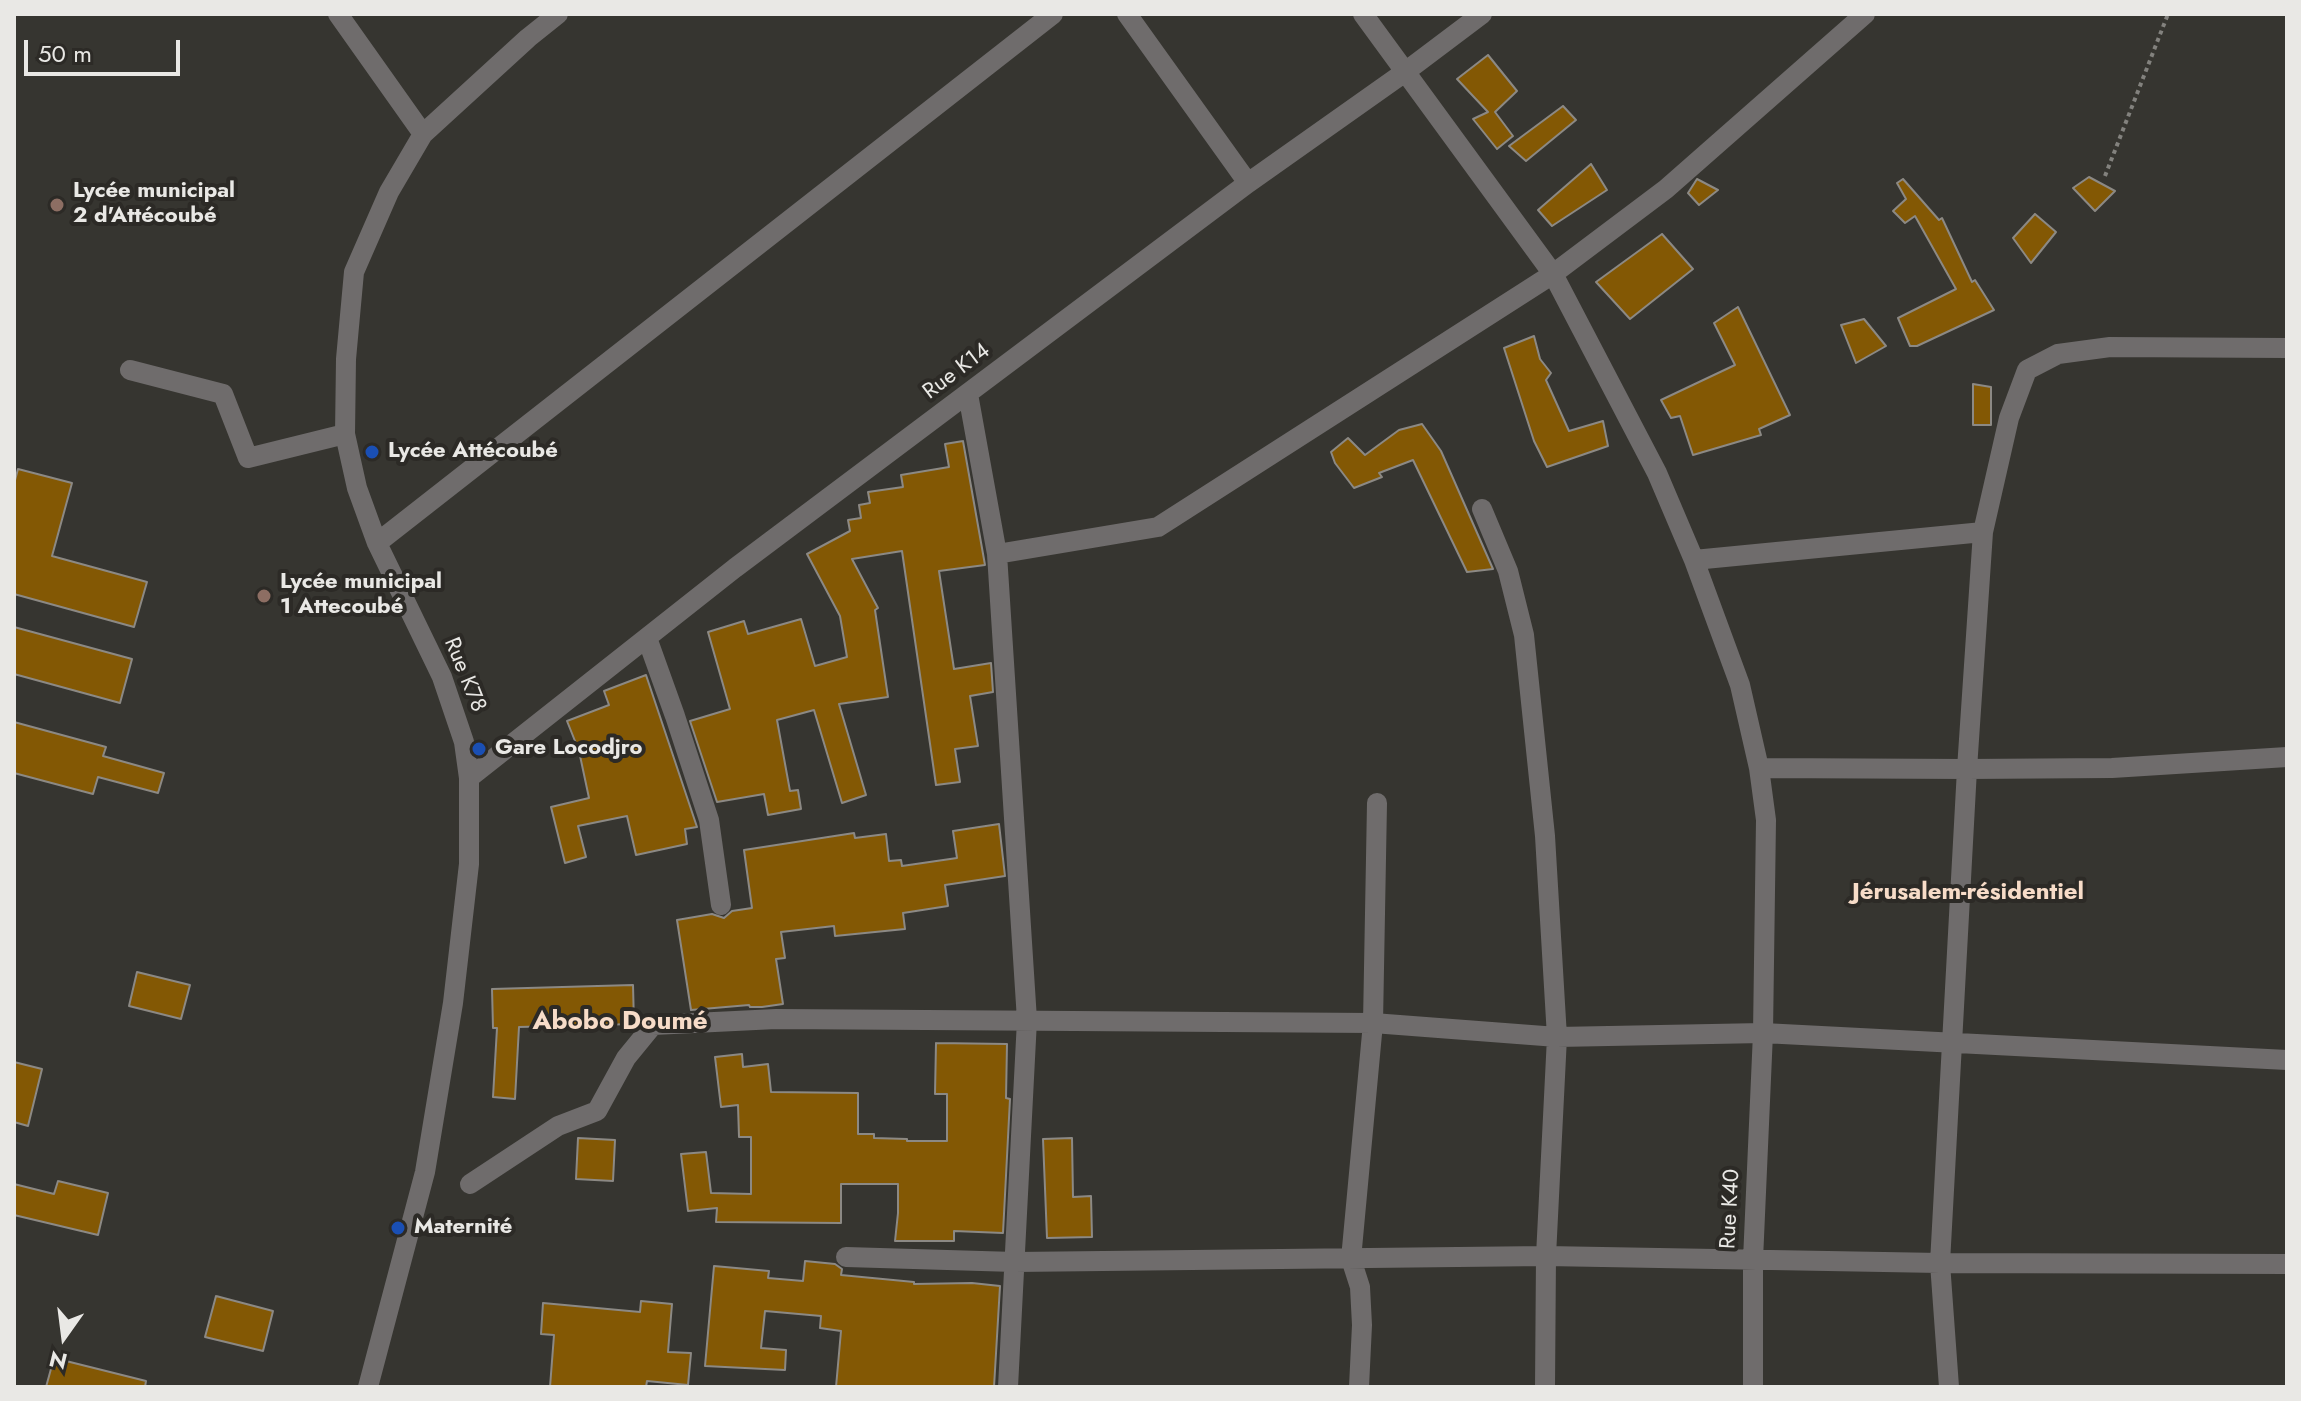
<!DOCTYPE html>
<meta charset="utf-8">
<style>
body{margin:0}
#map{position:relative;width:2301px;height:1401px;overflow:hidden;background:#363530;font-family:Jost,sans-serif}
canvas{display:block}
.frame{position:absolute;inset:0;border:16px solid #e9e8e5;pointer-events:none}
.north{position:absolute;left:24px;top:1297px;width:80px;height:80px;-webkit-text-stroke:6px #2c2a26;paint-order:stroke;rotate:194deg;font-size:22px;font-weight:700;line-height:32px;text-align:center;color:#e9e8e5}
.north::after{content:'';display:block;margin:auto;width:28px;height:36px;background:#e9e8e5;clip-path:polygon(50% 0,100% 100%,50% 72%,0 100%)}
.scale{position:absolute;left:24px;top:40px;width:156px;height:36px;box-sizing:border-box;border:4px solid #e9e8e5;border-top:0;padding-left:10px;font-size:24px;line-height:28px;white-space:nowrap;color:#e9e8e5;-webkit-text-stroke:6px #2c2a26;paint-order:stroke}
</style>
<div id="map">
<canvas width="2301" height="1401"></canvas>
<div class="frame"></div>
<div class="north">N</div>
<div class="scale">50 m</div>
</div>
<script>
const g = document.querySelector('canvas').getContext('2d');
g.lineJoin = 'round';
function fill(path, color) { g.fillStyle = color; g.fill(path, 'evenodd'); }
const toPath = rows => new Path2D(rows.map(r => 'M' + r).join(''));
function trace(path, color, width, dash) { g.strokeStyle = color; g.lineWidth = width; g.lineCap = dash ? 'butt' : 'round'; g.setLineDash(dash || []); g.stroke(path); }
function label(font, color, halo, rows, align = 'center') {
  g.font = font + ' Jost,sans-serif'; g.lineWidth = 8; g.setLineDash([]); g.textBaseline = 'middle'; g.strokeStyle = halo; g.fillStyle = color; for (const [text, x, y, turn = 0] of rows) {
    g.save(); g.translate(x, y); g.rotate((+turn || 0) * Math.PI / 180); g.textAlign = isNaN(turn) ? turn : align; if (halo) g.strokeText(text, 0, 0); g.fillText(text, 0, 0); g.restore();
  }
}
const building = toPath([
 [1488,55,1517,91,1495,112,1513,136,1497,149,1473,119,1488,112,1457,79,1488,55],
 [1563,106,1576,120,1526,161,1509,146,1563,106],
 [1591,164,1607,190,1552,226,1538,210,1591,164],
 [2089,177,2115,191,2095,211,2073,188,2089,177],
 [1697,179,1718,190,1699,205,1688,193,1697,179],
 [1903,179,1939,220,1942,218,1972,282,1975,280,1994,310,1917,346,1910,346,1898,318,1956,289,1915,216,1905,223,1893,211,1906,199,1897,183,1903,179],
 [2035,214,2056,232,2031,263,2013,238,2035,214],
 [1662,234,1693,269,1630,319,1596,282,1662,234],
 [1738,307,1790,415,1759,429,1761,435,1693,455,1680,416,1671,418,1661,400,1735,365,1714,323,1738,307],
 [1864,319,1886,346,1856,363,1841,325,1864,319],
 [1534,336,1540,359,1551,373,1546,380,1569,431,1603,421,1608,446,1547,467,1534,441,1504,348,1534,336],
 [1973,384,1991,387,1991,425,1973,425,1973,384],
 [1422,424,1441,451,1493,569,1467,572,1413,460,1379,473,1382,477,1354,488,1335,463,1331,452,1348,438,1365,455,1399,430,1422,424],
 [963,441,985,565,939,571,954,669,991,663,993,692,970,696,978,746,955,749,960,782,936,785,902,551,852,559,878,608,875,610,888,697,839,704,866,795,842,803,814,710,777,720,790,791,798,790,801,809,768,815,764,794,717,802,690,721,730,709,708,632,744,621,748,634,801,619,815,666,847,657,840,616,807,554,850,531,848,520,861,518,859,505,870,503,868,492,903,487,901,475,949,467,945,444,963,441],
 [18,469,72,483,52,556,147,582,134,627,14,594,14,484,18,469],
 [14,627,132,659,120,703,14,674,14,627],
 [646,675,697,827,685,829,687,844,636,855,627,816,578,826,586,857,565,863,551,807,589,798,579,751,567,721,609,705,604,691,646,675],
 [14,722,106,747,103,756,164,773,158,793,98,777,93,794,14,773,14,722],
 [999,824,1005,876,945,885,948,906,903,913,905,929,835,936,834,926,781,932,785,958,776,959,783,1004,762,1007,750,1007,749,1005,691,1010,677,920,712,914,724,918,732,911,752,908,744,850,854,833,855,838,886,834,889,861,901,860,902,866,957,858,953,831,999,824],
 [137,972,190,985,181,1019,129,1006,137,972],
 [633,985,634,1024,519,1027,515,1099,493,1097,497,1028,493,1028,492,989,633,985],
 [936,1043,1007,1044,1006,1098,1010,1099,1003,1233,954,1231,954,1241,895,1241,898,1213,898,1184,841,1184,841,1223,716,1222,717,1208,688,1211,681,1154,706,1152,711,1193,751,1194,751,1137,739,1137,738,1105,721,1107,715,1057,742,1054,743,1067,768,1064,771,1092,858,1093,858,1134,874,1134,874,1138,907,1139,907,1141,947,1141,947,1094,935,1094,936,1043],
 [14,1062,42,1069,28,1126,14,1122,14,1062],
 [578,1138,615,1140,613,1181,576,1179,578,1138],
 [1072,1138,1073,1197,1091,1196,1092,1237,1047,1238,1043,1139,1072,1138],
 [58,1181,108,1193,98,1235,14,1215,14,1184,54,1194,58,1181],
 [805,1261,835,1264,842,1269,841,1275,914,1282,914,1284,972,1283,1000,1286,994,1387,836,1387,841,1331,820,1328,821,1316,765,1311,761,1348,786,1350,785,1370,705,1366,714,1266,769,1271,768,1278,803,1281,805,1261],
 [216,1296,273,1311,263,1351,205,1337,216,1296],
 [641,1301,672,1304,668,1352,691,1353,688,1385,647,1381,646,1387,550,1387,554,1335,541,1334,543,1303,640,1312,641,1301],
 [54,1358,146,1381,145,1387,46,1387,54,1358]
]);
const path = toPath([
 [2105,176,2168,14]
]);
const minor = toPath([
 [338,14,423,134],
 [1127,14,1248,183],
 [1363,14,1553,274,1657,473,1694,560,1740,685,1759,768,1766,820,1763,1033,1753,1260,1753,1387],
 [130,370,223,394,248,458,345,434],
 [968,394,997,554,1027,1020,1008,1387],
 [1482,509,1508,571,1524,635,1545,836,1557,1037,1546,1256,1545,1387],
 [377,543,1053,14],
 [997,554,1158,527,1553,274,1666,189,1865,14],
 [1694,560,1983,532,2009,418,2027,370,2058,354,2110,347,2287,348],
 [647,638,675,716,709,820,721,905],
 [1759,768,1967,769,2112,768,2287,757],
 [469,778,735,568,1248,183,1405,72,1482,14],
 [470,1184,558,1126,597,1111,626,1058,653,1025,776,1019,1373,1023,1557,1037,1763,1033,2287,1060],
 [846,1257,1015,1262,1546,1256,1940,1263,2287,1264],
 [368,1387,425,1172,453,1003,469,864,469,778,464,742,442,677,377,543,357,488,345,434,346,359,354,272,389,192,423,134,528,38,558,14],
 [1359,1387,1362,1325,1360,1287,1351,1259,1373,1023,1377,803],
 [1949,1387,1940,1263,1967,769,1983,532]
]);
const markers = [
 [57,205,8,"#8d6e63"],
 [372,452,8,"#1a4fb4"],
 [264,596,8,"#8d6e63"],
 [479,749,8,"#1a4fb4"],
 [398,1228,8,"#1a4fb4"]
];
const poiNames = [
 ["Lycée municipal",73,192],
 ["2 d'Attécoubé",73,217],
 ["Lycée Attécoubé",388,452],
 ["Lycée municipal",280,583],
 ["1 Attecoubé",280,608],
 ["Gare Locodjro",495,749],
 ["Maternité",414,1228]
];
const streetNames = [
 ["Rue K14",957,372,-37],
 ["Rue K78",464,675,68],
 ["Rue K40",1731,1209,-87]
];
const neighbourhoodNames = [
 ["Jérusalem-résidentiel",1968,893]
];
const quarterNames = [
 ["Abobo Doumé",620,1023]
];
fill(building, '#835804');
trace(building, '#8c8984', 2);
trace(path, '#83827e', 4, [4, 4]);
trace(minor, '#6f6c6c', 20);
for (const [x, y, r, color] of markers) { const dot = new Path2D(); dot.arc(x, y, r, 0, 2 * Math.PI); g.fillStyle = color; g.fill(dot); trace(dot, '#2c2a26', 3); }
label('bold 22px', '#e9e8e5', '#2c2a26', poiNames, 'left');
label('22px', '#e9e8e5', '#2c2a26', streetNames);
label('bold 24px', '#f7dcc8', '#2c2a26', neighbourhoodNames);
label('bold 26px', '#f7dcc8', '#2c2a26', quarterNames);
</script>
